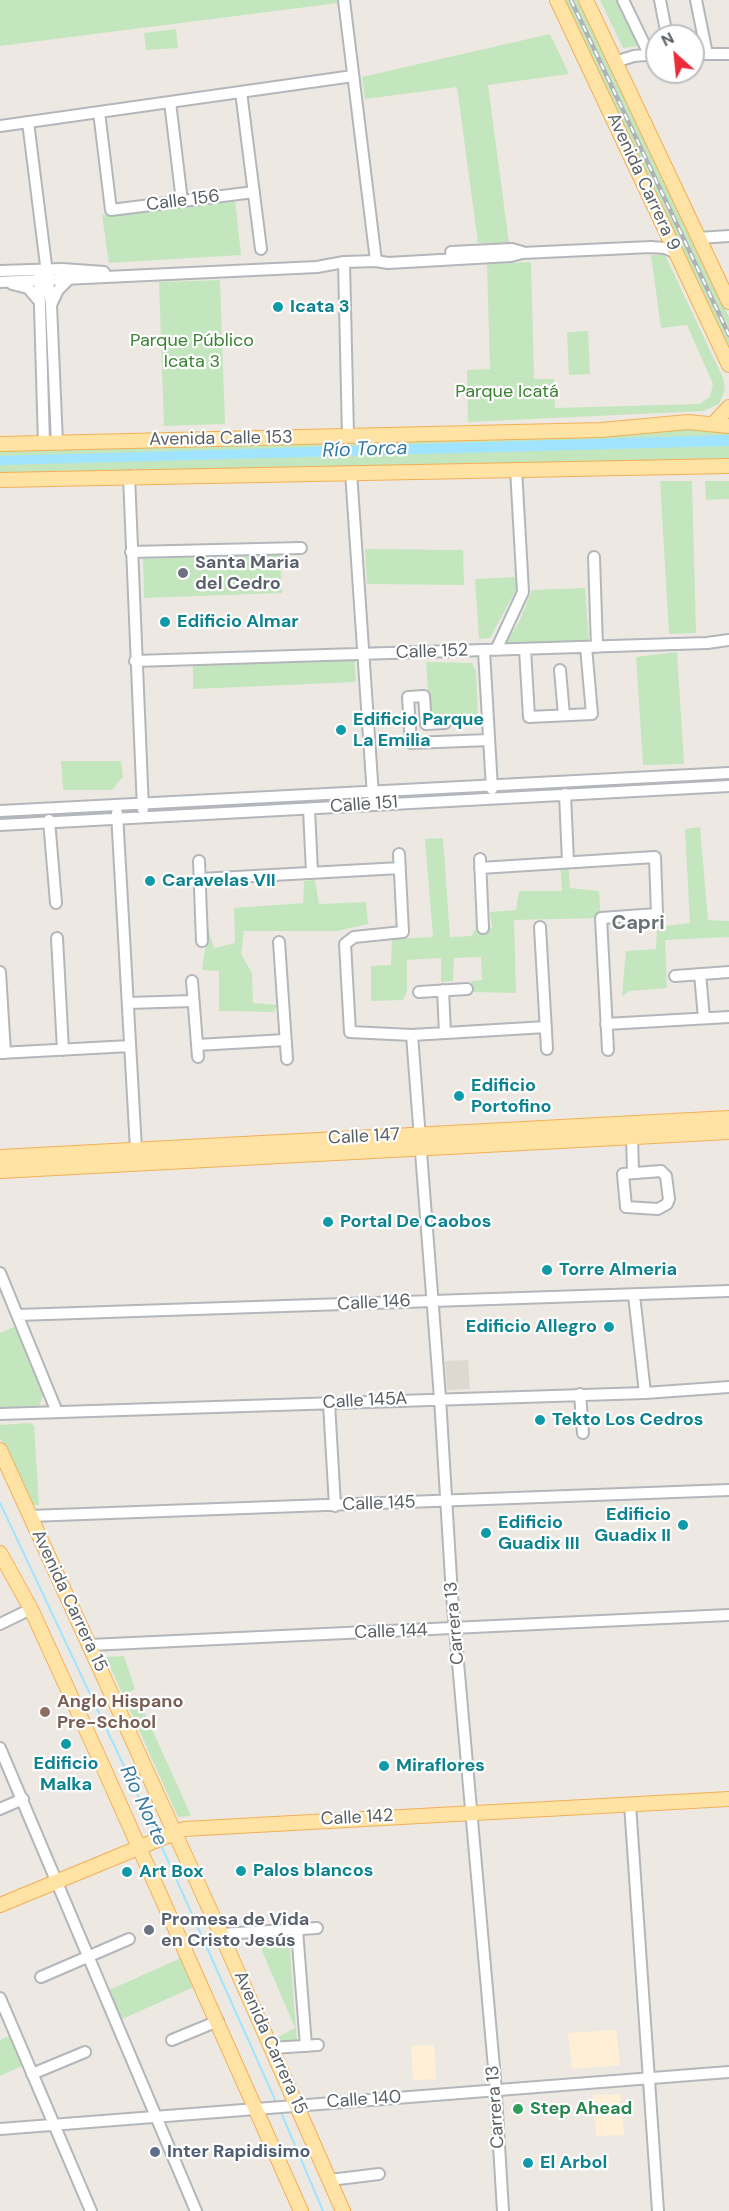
<!DOCTYPE html>
<meta charset="utf-8">
<style>
body{margin:0}
#map{position:relative;width:729px;height:2211px;overflow:hidden;background:#ede9e2;font-family:"DM Sans",sans-serif}
canvas{display:block}
.north{position:absolute;left:645px;top:24px;width:60px;height:60px;box-sizing:border-box;background:#fff;border:2px solid #bdbfc1;border-radius:50%;rotate:333deg;font-size:16px;font-weight:700;line-height:24px;text-align:center;color:#5a5f63}
.north::after{content:'';display:block;margin:auto;width:21px;height:27px;background:#eb2b39;clip-path:polygon(50% 0,100% 100%,50% 72%,0 100%)}
</style>
<div id="map">
<canvas width="729" height="2211"></canvas>
<div class="north">N</div>
</div>
<script>
const g = document.querySelector('canvas').getContext('2d');
g.lineJoin = 'round';
function fill(path, color) { g.fillStyle = color; g.fill(path, 'evenodd'); }
const toPath = rows => new Path2D(rows.map(r => 'M' + r).join(''));
function trace(path, color, width, dash) { g.strokeStyle = color; g.lineWidth = width; g.lineCap = dash ? 'butt' : 'round'; g.setLineDash(dash || []); g.stroke(path); }
function label(font, color, halo, rows, align = 'center') {
  g.font = font + ' "DM Sans",sans-serif'; g.lineWidth = 4.5; g.setLineDash([]); g.textBaseline = 'middle'; g.strokeStyle = halo; g.fillStyle = color; for (const [text, x, y, turn = 0] of rows) {
    g.save(); g.translate(x, y); g.rotate((+turn || 0) * Math.PI / 180); g.textAlign = isNaN(turn) ? turn : align; if (halo) g.strokeText(text, 0, 0); g.fillText(text, 0, 0); g.restore();
  }
}
const commercial = toPath([
 [616,2030,620,2065,572,2069,568,2033],
 [434,2045,436,2079,413,2080,411,2046],
 [620,2094,624,2135,596,2136,593,2095]
]);
const education = toPath([
 [468,1360,470,1389,447,1390,445,1361]
]);
const green = toPath([
 [0,0,337,0,338,3,0,46],
 [563,0,578,0,729,317,729,350],
 [600,0,618,0,639,46,623,48],
 [176,29,178,48,146,50,144,33],
 [550,34,569,74,488,85,509,243,478,243,457,87,365,99,362,77],
 [235,199,241,255,109,263,102,215],
 [651,255,665,255,723,378,725,390,719,404,703,411,468,422,467,370,490,369,487,264,531,262,534,379,554,379,555,408,699,404,710,397,713,384,687,325,661,328],
 [220,280,225,424,164,426,159,282],
 [588,331,590,374,569,375,567,332],
 [688,427,729,430,729,461,0,476,0,449],
 [660,481,692,481,696,633,669,634],
 [705,481,729,481,729,499,706,500],
 [365,549,463,550,464,585,367,584],
 [280,554,282,593,144,598,143,559],
 [515,577,517,588,490,638,479,639,475,579],
 [585,588,589,640,505,645,519,622,532,590],
 [677,652,684,764,643,765,636,657],
 [354,658,356,682,193,689,193,665],
 [426,662,472,663,476,671,478,718,430,718],
 [61,761,121,761,123,777,112,790,63,790],
 [700,827,708,920,729,921,729,937,665,940,667,988,630,991,622,996,626,951,656,949,657,927,690,923,685,829],
 [443,838,450,937,472,936,474,930,492,928,490,912,516,910,519,891,562,891,560,863,568,862,570,888,599,891,601,918,514,920,516,993,473,992,471,981,482,980,481,957,454,958,453,981,441,982,441,958,407,960,407,991,403,1000,371,1001,371,966,391,965,392,939,433,937,425,839],
 [315,880,319,904,366,902,368,924,337,931,244,931,241,954,252,973,253,1003,277,1005,274,1012,219,1011,219,971,202,970,208,928,214,948,235,943,234,908,303,903,304,881],
 [16,1326,44,1392,39,1407,0,1408,0,1333],
 [30,1423,34,1426,39,1505,32,1505,0,1438,0,1425],
 [124,1656,135,1689,123,1696,106,1657],
 [140,1703,176,1782,191,1816,178,1817,129,1708],
 [289,1937,297,2042,280,2042,278,2037,295,2028,257,1939],
 [183,1957,196,1986,120,2020,107,1991],
 [9,2036,22,2066,0,2076,0,2040]
]);
const water = toPath([
 [729,435,729,446,0,465,0,456]
]);
const stream = toPath([
 [0,1503,156,1834],
 [161,1845,276,2102],
 [280,2110,323,2211]
]);
const minor = toPath([
 [344,0,376,261],
 [623,0,649,54],
 [660,0,667,36],
 [696,0,707,54],
 [693,54,729,54],
 [615,62,634,56,657,54],
 [241,92,261,249],
 [170,102,182,201],
 [99,112,111,210,254,192],
 [28,122,51,305,57,443],
 [0,126,353,76],
 [698,238,729,236],
 [451,252,512,249,522,252],
 [344,262,348,436],
 [0,271,62,269,104,272],
 [39,273,44,443],
 [0,282,317,267,344,262,376,261,388,263,511,256,522,253,651,247,665,248,676,253],
 [12,284,28,288,40,302],
 [51,305,58,290,69,279],
 [351,472,373,796],
 [129,476,143,809],
 [131,552,301,548],
 [594,557,597,647],
 [525,649,529,717,592,714,586,647],
 [496,650,523,592,516,469],
 [484,651,492,789],
 [135,661,707,643,729,640],
 [560,670,564,715],
 [445,723,426,724,424,696,408,697,411,743,489,740],
 [565,794,568,862],
 [309,809,312,873],
 [0,811,729,773],
 [117,813,136,1149],
 [49,820,56,903],
 [0,825,729,786],
 [399,854,403,932,354,937,345,944,350,1032,412,1035,546,1027],
 [480,859,483,928],
 [199,861,202,941],
 [480,868,655,857,657,914,601,918,608,1050],
 [200,879,400,868],
 [540,927,547,1049],
 [57,938,63,1050],
 [279,942,287,1059],
 [0,972,5,1053],
 [700,974,704,1018],
 [675,976,729,972],
 [192,981,198,1057],
 [443,990,445,1033],
 [419,992,467,989],
 [128,1003,193,1001],
 [606,1024,729,1017],
 [412,1035,440,1398,452,1595,495,2079,503,2211],
 [197,1045,285,1040],
 [0,1053,130,1046],
 [632,1137,633,1172],
 [661,1171,666,1176,669,1199,667,1204,658,1209,626,1207,623,1174,661,1171],
 [0,1273,57,1412],
 [634,1295,645,1393],
 [18,1315,729,1291],
 [580,1394,583,1433],
 [329,1403,335,1506],
 [0,1414,645,1393,729,1387],
 [30,1516,729,1490],
 [0,1624,31,1609],
 [90,1645,729,1615],
 [0,1748,196,2211],
 [630,1804,658,2211],
 [0,1809,23,1799],
 [297,1930,306,2046],
 [221,1934,317,1928],
 [41,1977,129,1939],
 [0,1998,91,2211],
 [172,2040,218,2021],
 [272,2048,318,2045],
 [32,2074,85,2052],
 [0,2129,729,2072],
 [330,2180,379,2174]
]);
const major = toPath([
 [557,0,729,365],
 [586,0,729,302],
 [713,424,729,407],
 [0,444,601,430,688,422,729,426],
 [0,480,729,466],
 [0,1157,729,1118],
 [0,1171,729,1132],
 [0,1450,221,1934,343,2211],
 [0,1553,31,1609,101,1762,301,2211],
 [0,1905,184,1829,729,1799]
]);
const rail = toPath([
 [571,0,729,335]
]);
const markers = [
 [278,307,6,"#0f9aa8"],
 [183,573,6,"#6b7280"],
 [165,622,6,"#0f9aa8"],
 [341,730,6,"#0f9aa8"],
 [150,881,6,"#0f9aa8"],
 [459,1096,6,"#0f9aa8"],
 [328,1222,6,"#0f9aa8"],
 [547,1270,6,"#0f9aa8"],
 [609,1327,6,"#0f9aa8"],
 [540,1420,6,"#0f9aa8"],
 [683,1525,6,"#0f9aa8"],
 [486,1533,6,"#0f9aa8"],
 [45,1712,6,"#8d6e63"],
 [66,1744,6,"#0f9aa8"],
 [384,1766,6,"#0f9aa8"],
 [241,1871,6,"#0f9aa8"],
 [127,1872,6,"#0f9aa8"],
 [149,1930,6,"#6b7280"],
 [518,2109,6,"#2e9e5b"],
 [155,2152,6,"#5c6f8a"],
 [528,2163,6,"#0f9aa8"]
];
const streetNames = [
 ["Avenida Carrera 9",643,182,65],
 ["Calle 156",183,201,-7],
 ["Avenida Calle 153",221,439,-1],
 ["Calle 152",432,652,-2],
 ["Calle 151",364,805,-4],
 ["Calle 147",364,1137,-3],
 ["Calle 146",374,1303,-3],
 ["Calle 145A",365,1401,-3],
 ["Calle 145",379,1504,-2],
 ["Avenida Carrera 15",69,1601,65],
 ["Carrera 13",455,1623,-95],
 ["Calle 144",391,1632,-2],
 ["Calle 142",357,1818,-3],
 ["Avenida Carrera 15",270,2043,66],
 ["Calle 140",364,2100,-4],
 ["Carrera 13",496,2107,-94]
];
const cultureNames = [
 ["Icata 3",290,307],
 ["Edificio Almar",177,622],
 ["Edificio Parque",353,720],
 ["La Emilia",353,741],
 ["Caravelas VII",162,881],
 ["Edificio",471,1086],
 ["Portofino",471,1107],
 ["Portal De Caobos",340,1222],
 ["Torre Almeria",559,1270],
 ["Edificio Allegro",597,1327,"right"],
 ["Tekto Los Cedros",552,1420],
 ["Edificio",671,1515,"right"],
 ["Guadix II",671,1536,"right"],
 ["Edificio",498,1523],
 ["Guadix III",498,1544],
 ["Edificio",66,1764,"center"],
 ["Malka",66,1785,"center"],
 ["Miraflores",396,1766],
 ["Palos blancos",253,1871],
 ["Art Box",139,1872],
 ["El Arbol",540,2163]
];
const parkNames = [
 ["Parque Público",192,341],
 ["Icata 3",192,362],
 ["Parque Icatá",507,392]
];
const worshipNames = [
 ["Santa Maria",195,563],
 ["del Cedro",195,584],
 ["Promesa de Vida",161,1920],
 ["en Cristo Jesús",161,1941]
];
const educationNames = [
 ["Anglo Hispano",57,1702],
 ["Pre-School",57,1723]
];
const leisureNames = [
 ["Step Ahead",530,2109]
];
const serviceNames = [
 ["Inter Rapidisimo",167,2152]
];
const waterNames = [
 ["Río Torca",365,450,-2],
 ["Río Norte",143,1806,65]
];
const neighbourhoodNames = [
 ["Capri",638,924]
];
fill(commercial, '#feefd6');
fill(education, '#ddd8d0');
fill(green, '#c4e6be');
fill(water, '#a0e4ff');
trace(stream, '#a0e4ff', 2);
trace(minor, '#b3b6ba', 14);
trace(major, '#f2af56', 16);
trace(minor, '#fff', 10);
trace(major, '#ffe3a5', 14);
trace(rail, '#b1b2b3', 4.5);
trace(rail, '#fff', 2, [7]);
for (const [x, y, r, color] of markers) { const dot = new Path2D(); dot.arc(x, y, r, 0, 2 * Math.PI); g.fillStyle = color; g.fill(dot); trace(dot, '#fff', 2); }
label('18px', '#5a5f63', '#fff', streetNames);
label('bold 18px', '#0d838f', '#fff', cultureNames, 'left');
label('18px', '#3b8233', '#fff', parkNames);
label('bold 18px', '#5b616d', '#fff', worshipNames, 'left');
label('bold 18px', '#785e54', '#fff', educationNames, 'left');
label('bold 18px', '#27864d', '#fff', leisureNames, 'left');
label('bold 18px', '#4e5e75', '#fff', serviceNames, 'left');
label('italic 20px', '#387ba0', '#fff', waterNames);
label('bold 20px', '#6b7275', '#fff', neighbourhoodNames);
</script>
